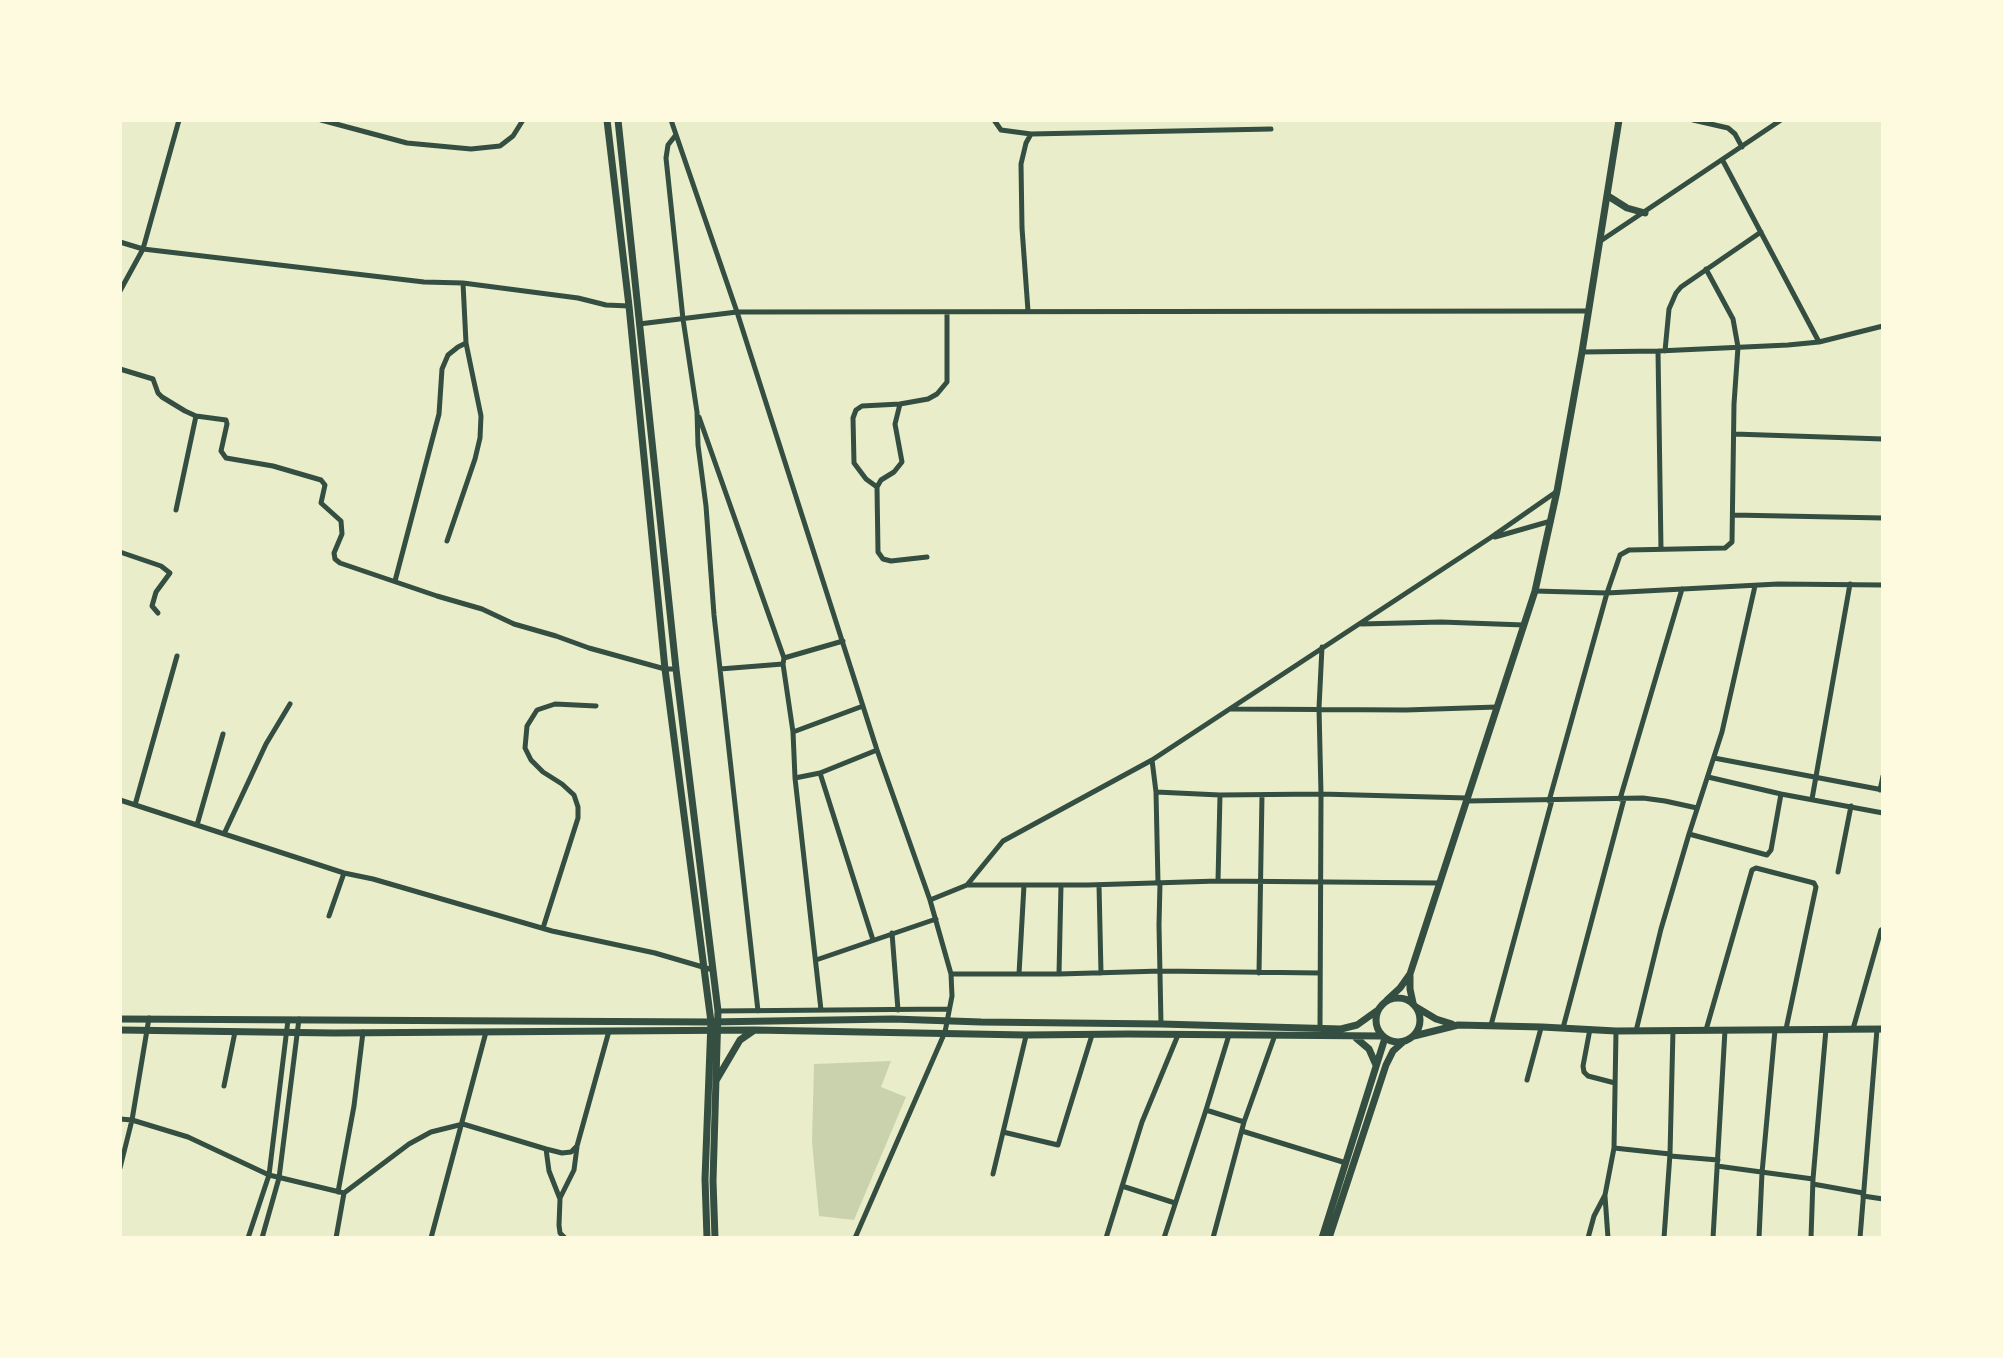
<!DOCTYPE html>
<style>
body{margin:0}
#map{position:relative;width:2003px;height:1358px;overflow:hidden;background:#e9edc9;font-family:"Crimson Pro",serif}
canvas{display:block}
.frame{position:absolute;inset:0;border:122px solid #fefae0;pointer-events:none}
</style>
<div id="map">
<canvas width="2003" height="1358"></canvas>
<div class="frame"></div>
</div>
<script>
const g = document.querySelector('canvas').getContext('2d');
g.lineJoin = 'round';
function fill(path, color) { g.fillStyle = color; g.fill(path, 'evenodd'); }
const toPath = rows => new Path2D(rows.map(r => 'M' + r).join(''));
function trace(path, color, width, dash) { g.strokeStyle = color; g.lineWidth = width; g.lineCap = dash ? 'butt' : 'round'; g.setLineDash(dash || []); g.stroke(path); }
const green = toPath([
 [891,1061,881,1087,906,1097,854,1220,819,1216,812,1142,814,1064]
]);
const minor = toPath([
 [321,120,407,143,471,149,500,146,513,136,523,120],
 [671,120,737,312,877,750,930,900,951,974,952,996,945,1032,855,1238],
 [994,120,1001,130,1031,134],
 [1693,120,1728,128,1735,134,1742,147],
 [675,136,668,145,666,158,683,319,697,412,698,445,706,506,714,615,758,1011],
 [1723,161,1819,342],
 [120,242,143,249,424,282,463,283,578,298,606,305,629,306],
 [1599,242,1781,120],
 [120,291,143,249,179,120],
 [1028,311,1022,228,1021,164,1026,143,1031,134,1271,129],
 [639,324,737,312,1588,311],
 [1658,351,1661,549],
 [1665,351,1669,309,1676,293,1681,287,1761,232],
 [1582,352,1658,351,1788,345,1819,342,1883,326],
 [120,369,153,379,158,393,162,397,185,411,196,416,226,420,227,424,221,451,226,458,273,466,321,480,325,485,321,503,341,521,342,534,334,553,335,559,340,563,437,596,482,609,514,624,556,636,589,648,665,669,676,669],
 [699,417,784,658,783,664,793,732,795,778,821,1010],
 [1734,434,1883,439],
 [877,487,866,479,854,463,853,418,856,410,862,406,900,404],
 [176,510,196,416],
 [1733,515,1883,518],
 [1495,537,1551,521],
 [447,541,475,459,480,438,481,416,466,343,463,283],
 [120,552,161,566,170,573,156,592,152,606,158,613],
 [927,557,891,561,883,559,878,552,877,487,881,480,894,472,902,462,895,424,900,404,928,399,937,394,947,382,947,312],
 [395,581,439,414,442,369,448,355,458,347,466,343],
 [1535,591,1607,593,1778,584,1883,585],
 [1361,624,1441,622,1524,625],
 [784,658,843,641],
 [720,669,783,664],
 [1231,709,1406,710,1497,707],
 [793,732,863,706],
 [1714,758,1883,790],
 [1152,760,1156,792,1158,883],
 [820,773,873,940],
 [1708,777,1781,794,1883,813],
 [795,778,820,773,877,750],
 [1880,790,1883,776],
 [1156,792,1220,795,1321,794,1467,798],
 [1620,799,1682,589],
 [1812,799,1850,584],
 [120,800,344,873,373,879,552,931,655,953,713,970],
 [1467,801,1643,798,1665,801,1697,808],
 [1549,801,1607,593,1620,555,1629,550,1725,548,1732,542,1734,404,1738,347,1733,319,1706,269],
 [135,805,177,656],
 [197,825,223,734],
 [224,834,266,744,290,704],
 [1689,834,1767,855,1771,850,1781,794],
 [1838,872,1851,806],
 [1218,881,1220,795],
 [1160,883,1159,925,1161,1024],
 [968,885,1088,885,1218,881,1439,883],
 [1099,885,1101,973],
 [930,900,967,885,1003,841,1152,760,1490,538,1556,492],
 [329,916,344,873],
 [543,928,578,818,578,807,574,795,562,784,543,772,531,760,525,748,527,726,537,710,555,704,596,706],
 [892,933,898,1010],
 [816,960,936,919],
 [1259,973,1262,795],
 [951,974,1059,974,1161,971,1320,973],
 [1019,974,1024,885],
 [1059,974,1061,885],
 [718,1011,949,1009],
 [1491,1025,1552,800],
 [1320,1028,1321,794,1319,708,1322,647],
 [1563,1028,1624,799],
 [1590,1029,1583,1066,1584,1072,1588,1076,1615,1083],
 [1853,1029,1881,930,1883,929],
 [1706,1030,1752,870,1756,868,1814,883,1816,887,1786,1029],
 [1636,1031,1661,929,1689,834,1722,732,1755,586],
 [1527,1080,1541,1028],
 [224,1086,235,1032],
 [1206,1110,1244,1122],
 [120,1119,132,1120,188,1137,269,1175,344,1193,409,1144,431,1132,463,1124,546,1149,562,1153,571,1152,577,1146,609,1031],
 [1242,1131,1346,1163],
 [1003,1132,1058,1145,1092,1035],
 [1614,1148,1670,1154],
 [546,1149,549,1171,560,1199,559,1225,560,1233,565,1238],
 [1670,1156,1718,1160],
 [1717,1166,1813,1179],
 [120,1168,132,1120,149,1018],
 [993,1174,1026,1036],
 [1813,1184,1863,1193],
 [1122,1186,1175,1203],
 [338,1192,354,1106,363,1032],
 [1605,1196,1608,1238],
 [1863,1196,1883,1199],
 [560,1198,574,1170,577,1147],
 [248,1238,269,1175,288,1020],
 [262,1238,279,1178,299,1019],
 [336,1238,344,1193],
 [431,1238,486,1032],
 [1106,1238,1142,1122,1178,1035],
 [1164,1238,1206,1110,1229,1035],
 [1213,1238,1244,1122,1275,1035],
 [1588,1238,1594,1216,1605,1195,1614,1148,1616,1031],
 [1664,1238,1670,1154,1673,1030],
 [1713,1238,1725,1030],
 [1759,1238,1762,1173,1775,1030],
 [1811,1238,1813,1179,1826,1029],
 [1860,1238,1877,1029]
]);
const secondary = toPath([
 [607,120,629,306,665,669,711,1022,705,1179,707,1238],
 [618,120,676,669,718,1011,713,1181,715,1238]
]);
const primary = toPath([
 [1608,196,1627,208,1645,213],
 [1410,976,1410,989,1413,1003],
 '1376 1020a22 22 0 1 1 44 0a22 22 0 1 1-44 0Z',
 [1387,1000,1400,988,1410,974,1535,591,1557,491,1582,352,1619,120],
 [1416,1007,1436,1019,1452,1024],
 [120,1019,711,1022,893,1019,981,1022,1161,1024,1341,1029,1357,1025,1378,1010],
 [120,1030,334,1033,754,1030,1026,1035,1128,1034,1383,1036],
 [1414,1036,1458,1025,1542,1027,1616,1031,1883,1029],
 [1356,1038,1369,1049,1376,1065],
 [717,1079,740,1040,753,1031],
 [1322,1238,1385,1038],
 [1329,1238,1386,1065,1393,1051,1403,1042]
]);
fill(green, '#cad2ad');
trace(minor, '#344e41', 5);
trace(secondary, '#344e41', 7);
trace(primary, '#344e41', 7);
</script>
